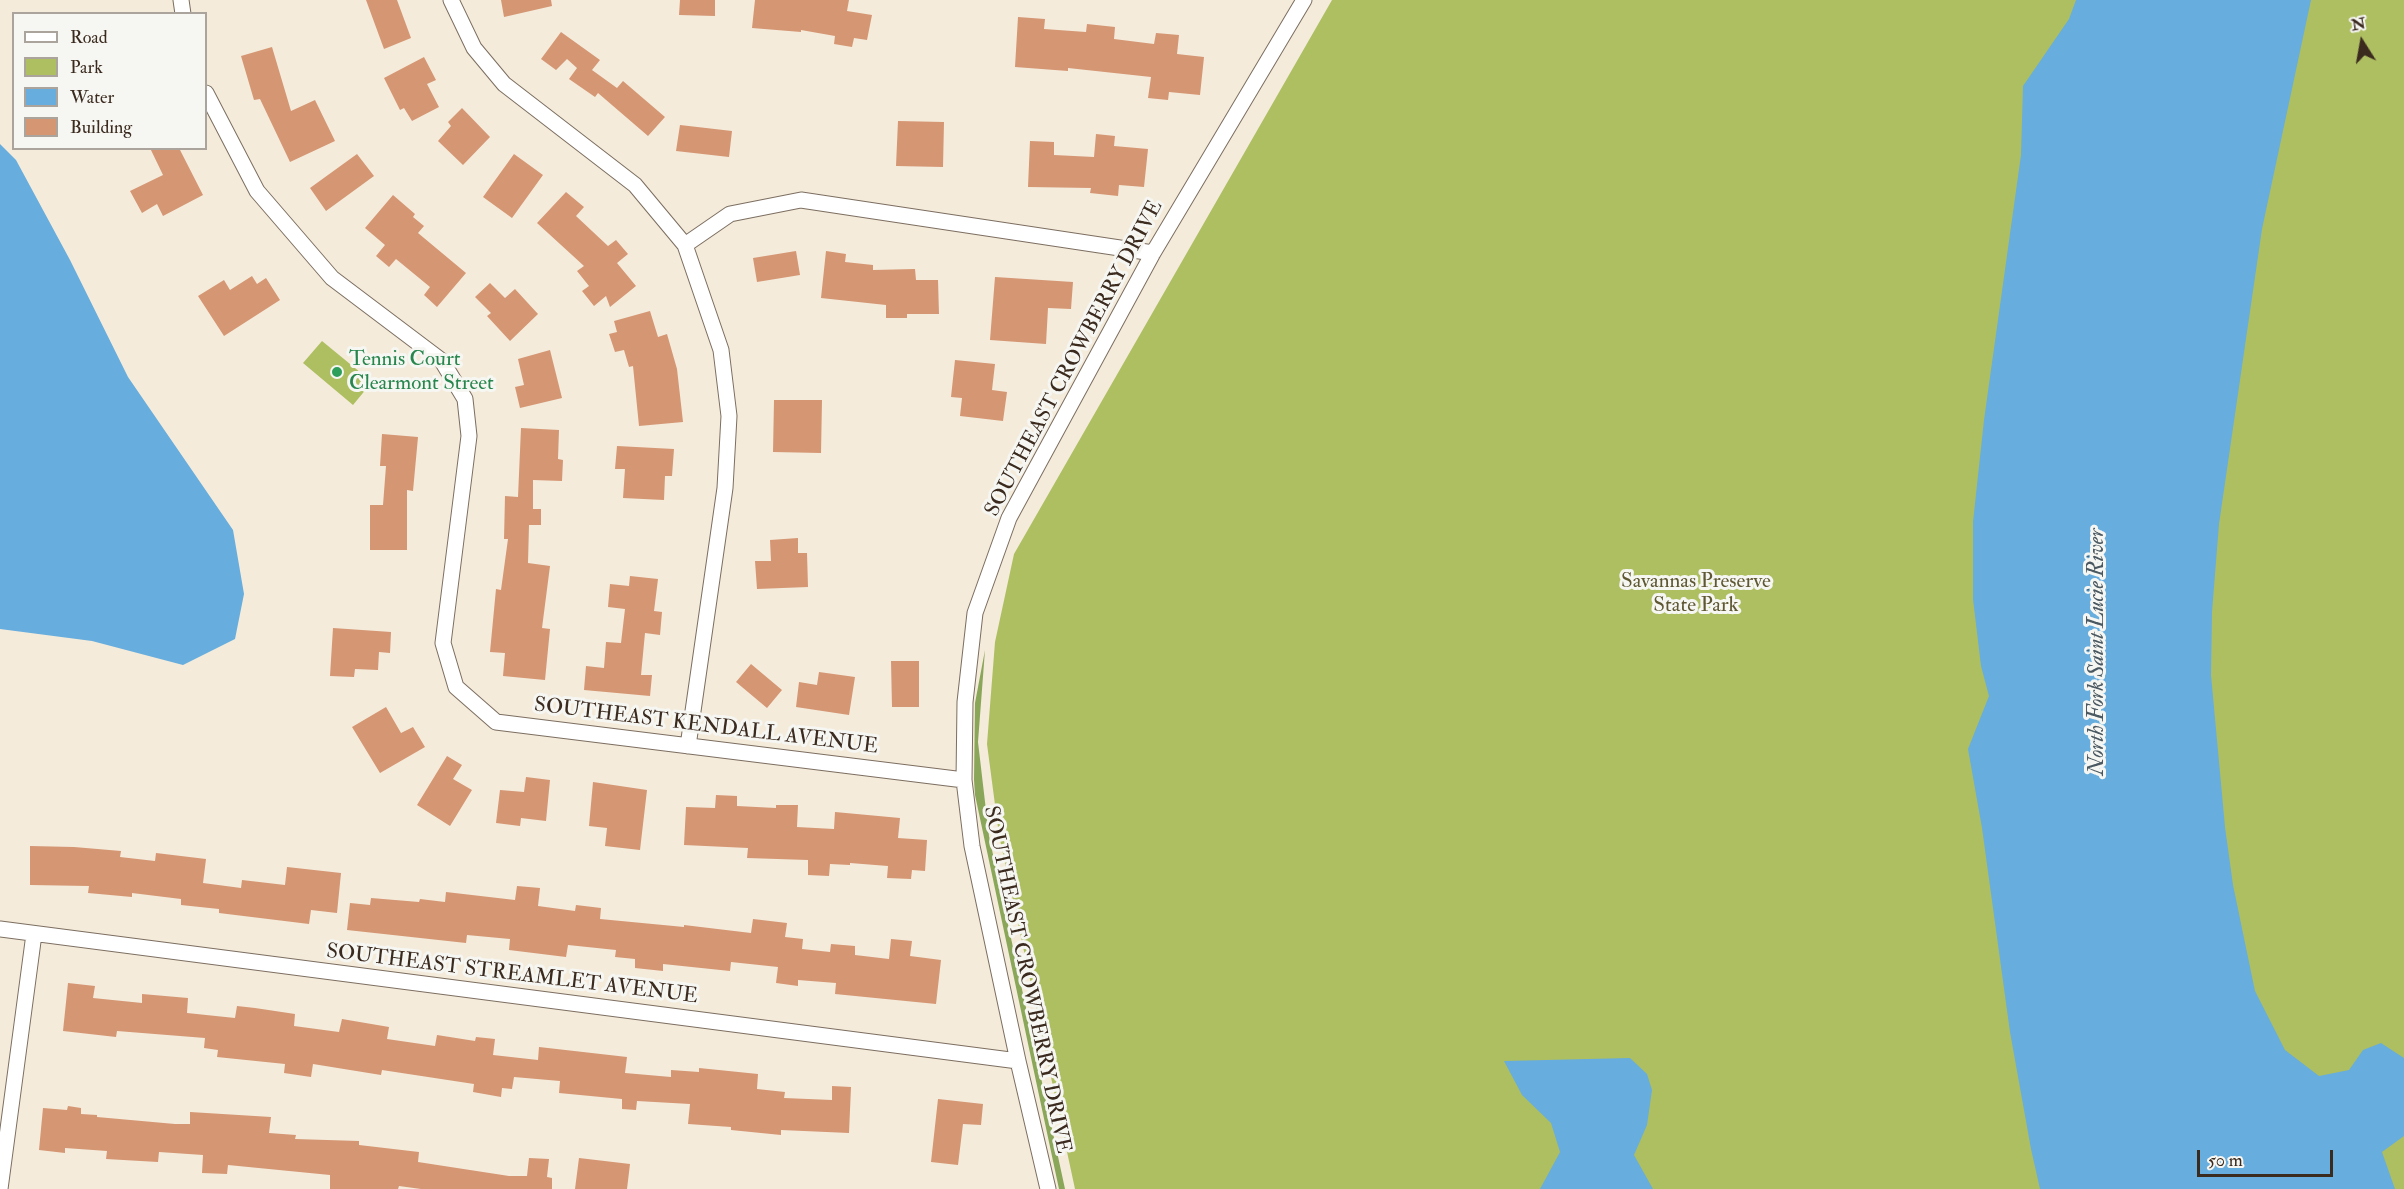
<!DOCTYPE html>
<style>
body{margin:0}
#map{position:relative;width:2404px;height:1189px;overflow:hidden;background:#f4ebdb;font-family:"IM FELL Double Pica",serif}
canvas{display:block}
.legend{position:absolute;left:12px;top:12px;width:195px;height:138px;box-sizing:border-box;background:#f6f6f2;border:2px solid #aba49d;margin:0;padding:8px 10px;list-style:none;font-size:18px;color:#3b2a1e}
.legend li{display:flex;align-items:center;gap:12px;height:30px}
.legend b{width:30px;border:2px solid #aba49d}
.north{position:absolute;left:2332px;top:12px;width:60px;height:60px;-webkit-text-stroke:4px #f6f6f2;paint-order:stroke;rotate:349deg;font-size:16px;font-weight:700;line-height:24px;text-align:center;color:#3b2a1e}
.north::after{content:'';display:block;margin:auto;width:21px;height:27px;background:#3b2a1e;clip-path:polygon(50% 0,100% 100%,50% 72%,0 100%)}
.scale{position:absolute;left:2197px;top:1150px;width:136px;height:27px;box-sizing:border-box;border:3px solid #3b2a1e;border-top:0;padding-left:8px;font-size:18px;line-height:21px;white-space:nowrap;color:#3b2a1e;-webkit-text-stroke:4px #f6f6f2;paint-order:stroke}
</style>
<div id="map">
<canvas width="2404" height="1189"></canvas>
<ul class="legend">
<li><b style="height:8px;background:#fff"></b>Road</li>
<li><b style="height:16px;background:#aebf62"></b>Park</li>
<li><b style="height:16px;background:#67addd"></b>Water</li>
<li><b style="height:16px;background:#d59673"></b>Building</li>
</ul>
<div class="north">N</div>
<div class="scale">50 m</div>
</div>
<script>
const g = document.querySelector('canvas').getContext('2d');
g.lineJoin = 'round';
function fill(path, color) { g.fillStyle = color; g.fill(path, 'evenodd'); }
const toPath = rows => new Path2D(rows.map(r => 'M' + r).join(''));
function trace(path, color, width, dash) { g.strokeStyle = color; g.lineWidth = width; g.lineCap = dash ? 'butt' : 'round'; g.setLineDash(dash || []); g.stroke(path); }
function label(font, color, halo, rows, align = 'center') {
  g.font = font + ' "IM FELL Double Pica",serif'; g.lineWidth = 6; g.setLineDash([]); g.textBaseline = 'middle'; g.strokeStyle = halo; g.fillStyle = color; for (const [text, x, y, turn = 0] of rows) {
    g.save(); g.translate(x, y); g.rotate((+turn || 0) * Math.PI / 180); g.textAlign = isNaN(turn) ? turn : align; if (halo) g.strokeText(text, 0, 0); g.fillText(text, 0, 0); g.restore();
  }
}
const green = toPath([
 [1332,0,2404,0,2404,1189,1075,1189,999,835,987,744,995,642,1014,554],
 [322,341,372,382,353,405,303,363]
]);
const forest = toPath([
 [985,650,978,742,989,836,1065,1189,1059,1189,975,795,974,780,975,703]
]);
const water = toPath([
 [2076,0,2311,0,2262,229,2219,524,2212,612,2211,675,2225,827,2233,885,2255,991,2285,1050,2319,1076,2349,1070,2363,1050,2381,1043,2404,1058,2404,1136,2382,1152,2395,1189,2040,1189,2031,1149,2010,1032,1982,828,1968,749,1989,696,1981,666,1973,599,1973,522,1984,420,2021,155,2023,86,2069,19],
 [0,144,16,160,70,260,128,377,233,530,244,594,235,639,183,665,92,641,0,629],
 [1630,1058,1647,1074,1652,1090,1647,1125,1634,1155,1653,1189,1540,1189,1560,1152,1551,1123,1522,1095,1504,1061]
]);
const building = toPath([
 [366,0,397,0,411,38,384,49],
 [501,0,551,0,552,6,504,17],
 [680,0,715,0,715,16,679,15],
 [755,0,849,0,847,11,872,15,867,40,854,38,852,47,834,44,835,36,801,30,801,32,752,28],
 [1018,17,1045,19,1044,29,1086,32,1087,24,1115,27,1114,39,1154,44,1156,33,1179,35,1177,54,1204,57,1200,95,1169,92,1168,100,1148,98,1151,77,1068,68,1068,71,1015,67],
 [561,32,600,60,592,70,617,88,623,81,665,117,648,136,598,93,595,97,569,79,577,68,567,59,556,70,541,59],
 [272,47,291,111,315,100,335,141,290,162,260,99,254,100,241,56],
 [424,57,436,80,427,84,439,107,412,121,404,108,400,110,384,78],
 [462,108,490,137,463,165,438,141,451,126,448,122],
 [898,121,944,122,943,167,896,166],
 [680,125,732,131,729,157,676,151],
 [1096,134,1115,136,1114,146,1148,149,1144,187,1119,185,1118,196,1090,193,1091,188,1028,187,1030,141,1054,142,1054,155,1094,157],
 [150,148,179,148,203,195,163,216,157,204,142,213,130,191,163,175],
 [357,154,374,176,326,211,310,188],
 [514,154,543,175,512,218,483,197],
 [566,192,584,207,576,216,608,246,616,240,628,254,617,263,636,286,610,307,606,296,594,306,582,291,589,286,577,271,584,266,537,223],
 [393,195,415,214,413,217,424,226,418,233,466,273,437,307,424,295,430,287,396,259,389,267,376,256,385,245,365,228],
 [796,251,800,275,757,282,753,258],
 [826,251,846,254,845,262,873,265,873,270,915,269,916,280,938,280,939,314,907,314,907,318,886,318,886,305,821,298],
 [252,276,257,284,266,278,280,300,224,336,198,296,224,280,230,290],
 [995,277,1073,282,1071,309,1048,308,1046,344,990,340],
 [490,283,505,298,515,289,538,314,510,341,487,316,491,313,475,297],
 [650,311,658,337,667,334,677,369,683,422,639,426,633,366,629,367,624,350,615,352,609,334,617,332,614,321],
 [550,350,562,398,520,408,515,387,524,385,518,359],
 [955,360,995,364,992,390,1007,392,1003,421,960,416,962,398,951,397],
 [774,400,822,400,821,453,773,452],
 [521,428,559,430,558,459,563,460,562,481,533,480,533,509,541,509,541,525,529,525,528,563,550,566,542,628,550,629,545,680,503,676,505,653,490,652,496,589,501,590,508,539,504,539,505,496,518,497],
 [382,434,418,437,413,491,407,490,407,550,370,550,370,505,383,505,386,466,380,466],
 [617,446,674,449,672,476,665,476,664,500,623,498,625,469,615,469],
 [798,538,798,553,807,553,808,587,757,589,755,561,771,561,770,540],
 [630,576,658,579,654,611,662,612,660,635,645,633,641,675,652,675,650,696,584,690,586,666,604,668,606,642,621,643,625,609,608,607,610,584,629,586],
 [333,628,391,632,390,653,379,652,378,670,355,669,354,677,330,676],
 [891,661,919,661,919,707,892,707],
 [751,664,782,690,767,708,736,682],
 [819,672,855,677,849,715,796,707,799,682,817,685],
 [386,707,401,733,413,727,425,747,380,773,352,727],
 [447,756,462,765,453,779,472,790,450,826,417,805],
 [526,777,550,780,546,821,521,818,520,826,496,823,500,790,524,792],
 [593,782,647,790,640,850,605,846,607,828,589,826],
 [716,795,737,796,737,806,776,808,776,805,798,805,797,827,834,829,835,812,900,818,898,838,927,840,925,871,912,870,911,879,887,878,888,866,850,863,850,865,830,864,829,876,808,875,808,860,747,858,748,848,684,845,686,807,715,808],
 [30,846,74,847,121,851,120,857,155,861,156,853,206,859,203,883,241,888,242,880,285,885,287,867,341,873,337,913,311,910,309,924,219,913,219,909,181,905,181,899,132,893,132,897,88,893,89,886,30,885],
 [517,886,540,888,538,906,575,911,576,905,601,908,600,919,684,927,684,925,751,933,753,919,787,923,785,937,803,939,802,949,830,952,831,944,855,946,855,955,889,959,891,939,912,941,910,956,941,960,936,1004,835,994,836,983,798,980,798,986,776,983,778,967,731,962,730,971,663,964,663,971,635,968,635,959,615,957,616,950,568,945,566,957,509,950,510,939,467,935,466,943,347,930,350,903,370,905,371,898,419,902,420,899,445,902,446,892,515,900],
 [68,983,95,986,93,998,142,1003,142,994,188,998,187,1013,235,1018,237,1006,255,1008,295,1014,294,1026,339,1032,342,1019,389,1027,387,1039,435,1046,437,1035,475,1041,476,1037,495,1039,493,1055,538,1060,539,1047,627,1057,625,1073,671,1077,671,1070,699,1072,699,1068,758,1074,757,1089,785,1092,784,1098,832,1100,832,1086,851,1087,849,1133,781,1130,781,1135,731,1130,731,1127,688,1124,690,1104,637,1101,636,1110,622,1109,622,1099,559,1093,560,1081,514,1077,512,1089,502,1088,501,1097,473,1092,474,1084,382,1070,381,1075,313,1064,311,1077,284,1073,285,1064,217,1057,218,1050,204,1048,205,1038,117,1031,116,1037,63,1031],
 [938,1099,983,1104,981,1125,963,1124,958,1165,931,1162],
 [68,1106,81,1108,81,1114,97,1115,97,1117,175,1124,190,1124,190,1112,271,1117,269,1133,296,1135,295,1139,359,1141,359,1145,419,1152,418,1162,509,1176,527,1176,529,1158,549,1159,547,1177,552,1178,552,1189,421,1189,399,1186,398,1189,330,1189,330,1175,228,1165,227,1174,202,1173,203,1155,159,1152,158,1162,106,1159,107,1151,65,1148,65,1153,39,1150,43,1108,67,1110],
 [579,1158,630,1164,627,1189,575,1189]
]);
const street = toPath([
 [181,0,183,14],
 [451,0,474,48,504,84,635,185,685,245,721,350,729,416,725,488,688,746],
 [206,93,257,191,332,278,442,361,465,399,469,436,443,643,456,687,496,722,964,780],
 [685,245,730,214,801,200,1153,253],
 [0,929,1018,1061],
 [0,1189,34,934],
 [1048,1189,1018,1061,972,846,964,780,965,702,975,613,1009,518,1153,253,1304,0]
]);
const markers = [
 [337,372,6,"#2e9e5b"]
];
const streetNames = [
 ["SOUTHEAST CROWBERRY DRIVE",1075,359,-62],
 ["SOUTHEAST KENDALL AVENUE",706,727,7],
 ["SOUTHEAST STREAMLET AVENUE",512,975,7],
 ["SOUTHEAST CROWBERRY DRIVE",1026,980,78]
];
const leisureNames = [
 ["Tennis Court",349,360],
 ["Clearmont Street",349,384]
];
const parkNames = [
 ["Savannas Preserve",1696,582],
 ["State Park",1696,606]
];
const waterNames = [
 ["North Fork Saint Lucie River",2098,652,-90]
];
fill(green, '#aebf62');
fill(forest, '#8aa658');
fill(water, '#67addd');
fill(building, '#d59673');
trace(street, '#7c6e60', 17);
trace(street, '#fff', 15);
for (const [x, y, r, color] of markers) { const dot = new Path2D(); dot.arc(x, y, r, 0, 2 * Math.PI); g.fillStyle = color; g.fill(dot); trace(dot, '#f6f6f2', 2); }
label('21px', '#3b2a1e', '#f6f6f2', streetNames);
label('21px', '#27864d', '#f6f6f2', leisureNames, 'left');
label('21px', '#5e5732', '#f6f6f2', parkNames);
label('italic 22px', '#4a5861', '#f6f6f2', waterNames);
</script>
